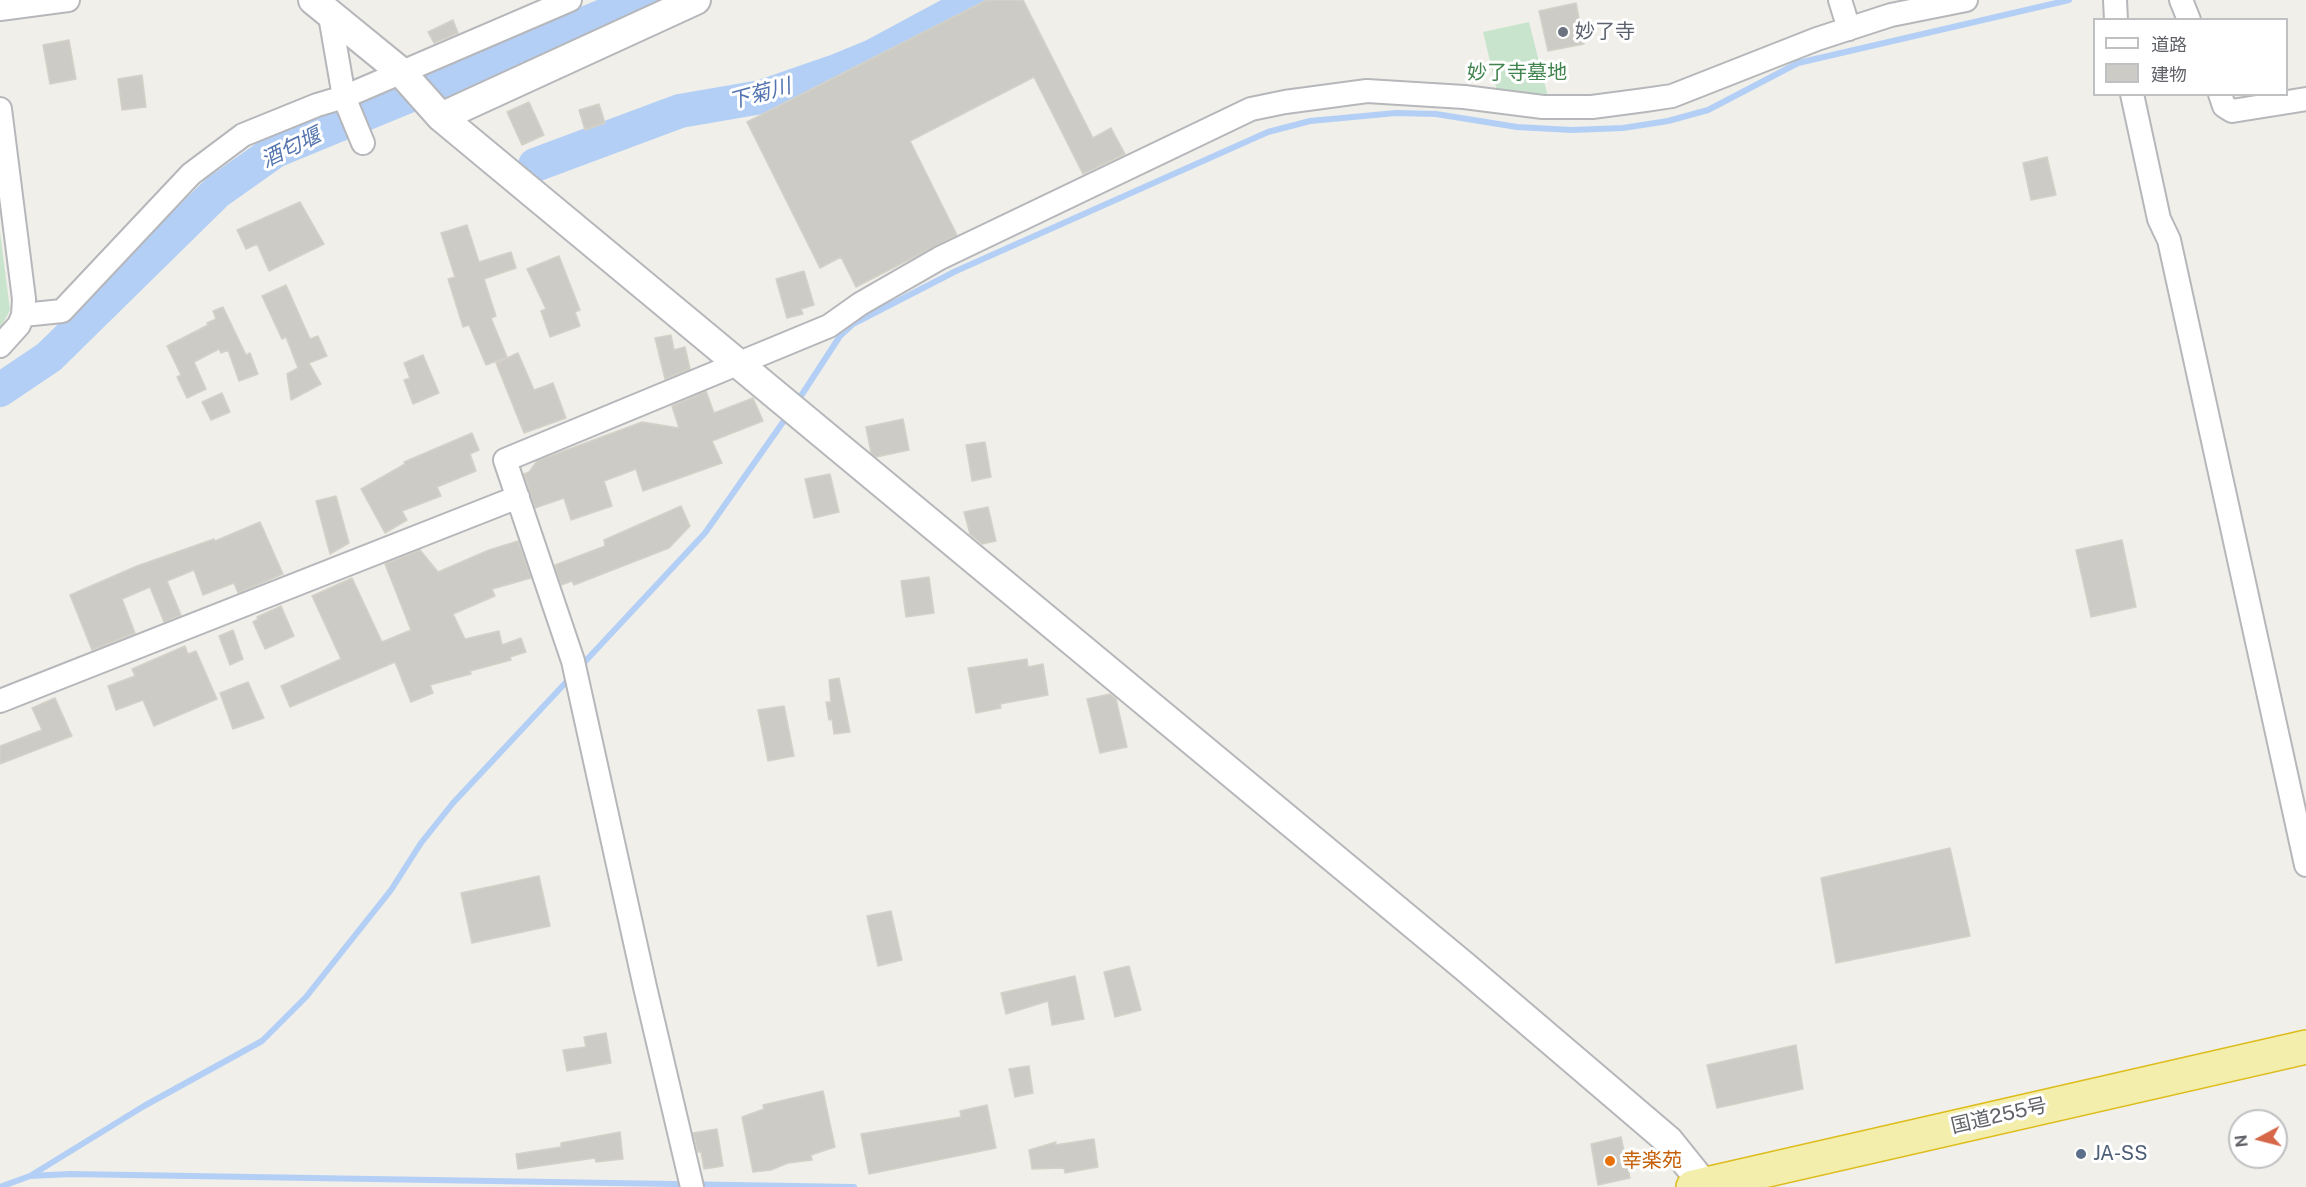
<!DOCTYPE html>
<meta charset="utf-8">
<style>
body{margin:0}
#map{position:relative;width:2306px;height:1187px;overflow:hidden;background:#f0efe9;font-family:"Public Sans","Noto Sans JP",sans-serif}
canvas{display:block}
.legend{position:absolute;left:2093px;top:18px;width:195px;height:78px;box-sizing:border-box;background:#fff;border:2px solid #bfc0c2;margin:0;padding:8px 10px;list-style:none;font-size:18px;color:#606267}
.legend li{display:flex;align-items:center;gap:12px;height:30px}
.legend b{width:30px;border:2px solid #bfc0c2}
.north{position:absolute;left:2228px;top:1109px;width:60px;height:60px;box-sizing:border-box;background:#fff;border:2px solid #bfc0c2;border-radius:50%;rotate:263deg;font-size:16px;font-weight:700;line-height:24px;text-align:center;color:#606267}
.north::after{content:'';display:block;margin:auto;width:21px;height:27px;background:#d66849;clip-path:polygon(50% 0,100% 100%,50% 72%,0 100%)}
</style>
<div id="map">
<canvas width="2306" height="1187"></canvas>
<ul class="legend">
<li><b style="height:8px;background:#fff"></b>道路</li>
<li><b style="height:16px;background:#cccbc5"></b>建物</li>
</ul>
<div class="north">N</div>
</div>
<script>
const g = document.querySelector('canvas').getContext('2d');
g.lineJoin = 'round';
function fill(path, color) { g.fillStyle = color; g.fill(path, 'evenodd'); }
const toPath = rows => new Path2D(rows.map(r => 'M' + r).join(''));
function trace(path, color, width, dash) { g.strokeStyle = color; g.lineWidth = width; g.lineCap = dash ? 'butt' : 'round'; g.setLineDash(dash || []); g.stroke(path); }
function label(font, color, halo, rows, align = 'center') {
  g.font = font + ' "Public Sans","Noto Sans JP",sans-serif'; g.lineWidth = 6; g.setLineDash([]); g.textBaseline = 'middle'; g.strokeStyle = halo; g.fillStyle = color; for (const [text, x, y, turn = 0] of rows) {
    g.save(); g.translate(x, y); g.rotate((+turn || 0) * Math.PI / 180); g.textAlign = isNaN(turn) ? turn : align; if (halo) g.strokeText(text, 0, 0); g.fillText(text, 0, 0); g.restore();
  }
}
const green = toPath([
 [1529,22,1549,101,1499,99,1483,32],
 [0,232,10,310,0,329]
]);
const stream = toPath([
 [797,402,840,336,853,324,956,271,1268,132,1310,121,1396,113,1436,114,1517,127,1572,130,1623,128,1668,121,1708,110,1798,63,2069,0],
 [579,668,705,533,788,415],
 [30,1176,144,1106,262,1041,306,997,391,890,421,843,453,803,570,678],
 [0,1187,30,1176,70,1174,854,1187]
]);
const river = toPath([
 [535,165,680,111,761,97,839,70,873,56,977,0],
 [0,390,49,357,217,192,275,151,642,0]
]);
const building = toPath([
 [987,0,1023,0,1093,138,1111,128,1125,154,1083,174,1034,77,910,141,957,235,856,287,841,257,820,268,747,122,987,0],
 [1576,3,1584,44,1548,51,1539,11,1576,3],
 [453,20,458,33,434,43,428,32,453,20],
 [69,40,76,79,50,84,43,45,69,40],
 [142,75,146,107,122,110,118,79,142,75],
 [529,102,544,135,522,145,507,112,529,102],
 [599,104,605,123,585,130,579,110,599,104],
 [2047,157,2056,195,2031,200,2023,163,2047,157],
 [300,202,324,244,269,271,257,244,246,249,237,230,300,202],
 [467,225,479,262,511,252,516,268,484,279,496,316,491,318,507,357,486,365,469,325,463,327,448,279,455,277,441,233,467,225],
 [559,256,580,310,575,312,580,326,550,337,541,311,546,309,527,269,559,256],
 [804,271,814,305,801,309,803,314,787,318,776,279,804,271],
 [286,285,310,339,318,336,327,356,309,363,321,384,291,400,287,374,298,368,286,337,282,339,262,296,286,285],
 [223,307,246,355,250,353,258,374,239,381,228,350,221,353,219,349,194,362,206,389,187,398,177,377,181,375,167,346,208,325,207,323,216,319,213,311,223,307],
 [671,335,674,350,685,347,690,369,665,379,655,338,671,335],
 [518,353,534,390,553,383,566,418,524,433,496,363,518,353],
 [423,355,439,393,413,404,404,380,410,378,404,363,423,355],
 [706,391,714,413,753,398,763,421,712,441,722,463,643,491,636,469,604,481,612,506,571,520,564,498,535,508,524,474,529,472,537,461,642,422,679,428,672,406,706,391],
 [222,393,230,412,211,420,202,402,222,393],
 [903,419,909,450,876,457,871,453,866,427,903,419],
 [472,433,479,450,470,454,476,471,437,487,441,496,402,511,407,520,385,533,361,489,405,464,404,462,472,433],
 [985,442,991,477,972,481,966,445,985,442],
 [830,474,839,512,814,518,805,479,830,474],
 [336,496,349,543,330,554,316,501,336,496],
 [681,506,690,526,669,548,574,585,572,581,561,585,555,565,605,546,604,540,681,506],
 [988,507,996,541,982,544,970,534,964,512,988,507],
 [260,522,283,574,238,593,234,583,203,595,194,570,167,581,181,615,164,622,150,587,122,599,135,633,92,650,70,595,137,566,214,539,215,541,260,522],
 [2122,540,2136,607,2091,617,2076,550,2122,540],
 [518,541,531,578,492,589,495,596,453,614,465,639,499,631,502,645,521,638,526,652,510,657,511,660,470,671,471,674,430,685,433,693,411,702,395,662,290,707,281,686,341,659,312,596,352,578,382,642,411,630,385,564,420,550,438,572,489,550,518,541],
 [929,577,934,613,906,617,901,581,929,577],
 [281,606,294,636,265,649,253,622,258,619,257,617,281,606],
 [233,630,243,659,230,665,219,636,233,630],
 [185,646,188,654,196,651,217,699,154,726,143,700,116,710,108,686,135,676,132,669,185,646],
 [1027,659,1028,667,1043,664,1048,695,1000,704,1001,708,976,713,968,668,1027,659],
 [839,678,850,732,834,734,832,719,829,720,826,702,831,702,829,680,839,678],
 [248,682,264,718,233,729,220,693,248,682],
 [1110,694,1116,699,1127,747,1100,753,1087,699,1110,694],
 [55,698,72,736,0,764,0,746,42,730,32,708,55,698],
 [784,706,794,756,768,761,758,710,784,706],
 [1950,848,1970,936,1836,963,1821,878,1950,848],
 [539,876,550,926,472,943,461,893,539,876],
 [891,911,902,960,878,966,867,916,891,911],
 [1129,966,1141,1010,1115,1017,1104,972,1129,966],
 [1075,976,1084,1019,1052,1025,1048,1001,1006,1014,1001,993,1075,976],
 [606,1033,611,1063,567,1071,563,1050,586,1047,584,1037,606,1033],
 [1796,1045,1803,1089,1717,1108,1707,1065,1796,1045],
 [1029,1066,1033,1093,1015,1097,1009,1069,1029,1066],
 [823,1091,835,1147,811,1155,812,1160,788,1163,771,1170,753,1172,742,1117,764,1109,763,1105,823,1091],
 [987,1105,996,1148,869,1174,861,1134,961,1117,960,1111,987,1105],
 [717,1129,723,1166,704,1169,701,1152,698,1152,693,1133,717,1129],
 [620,1132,623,1159,596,1162,595,1158,518,1169,516,1154,561,1147,561,1143,620,1132],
 [1621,1137,1630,1178,1598,1185,1591,1144,1621,1137],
 [1094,1139,1098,1167,1065,1173,1064,1168,1032,1169,1029,1150,1056,1142,1055,1145,1094,1139]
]);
const minor = toPath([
 [1840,0,1849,29],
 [2115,0,2116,20],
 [2181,0,2189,20],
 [0,9,68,0],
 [330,16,344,97,363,143],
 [2132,94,2159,219,2169,240,2306,865],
 [2220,94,2224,106,2232,111,2306,99],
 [0,109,24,299,23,315,19,325,0,346],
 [23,315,62,311,191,174,243,135,317,105,344,97,570,0],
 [0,701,518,497],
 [692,1187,645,987,573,661,505,460,829,326,860,304,940,258,1251,109,1285,102,1367,91,1464,97,1543,107,1592,107,1645,100,1672,96,1817,39,1891,15,1966,0]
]);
const tertiary = toPath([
 [313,0,400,71,441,117,1464,966,1669,1141,1706,1187],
 [441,117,696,0]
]);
const trunk = toPath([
 [1693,1187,2306,1047]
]);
const markers = [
 [1563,32,6,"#6b7280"],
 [2081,1154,6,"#5c6f8a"],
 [1610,1161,6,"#e8710a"]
];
const worshipNames = [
 ["妙了寺",1575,32]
];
const parkNames = [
 ["妙了寺墓地",1517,73]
];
const streetNames = [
 ["国道255号",1999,1116,-13]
];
const serviceNames = [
 ["JA-SS",2093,1154]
];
const foodNames = [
 ["幸楽苑",1622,1161]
];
const waterNames = [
 ["下菊川",760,94,-15],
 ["酒匂堰",291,148,-26]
];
fill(green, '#c9e4cd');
trace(stream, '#b3cff6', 6);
trace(river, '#b3cff6', 34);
fill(building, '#cccbc5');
trace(building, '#d4d2c8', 1.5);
trace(minor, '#b6b7bb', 26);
trace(tertiary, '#b6b7bb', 32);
trace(trunk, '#ddbc1c', 36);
trace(minor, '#fff', 22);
trace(tertiary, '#fff', 28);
trace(trunk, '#f4eeac', 33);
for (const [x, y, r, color] of markers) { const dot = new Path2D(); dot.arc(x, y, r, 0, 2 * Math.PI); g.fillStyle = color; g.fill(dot); trace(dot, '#fff', 2); }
label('20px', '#5b616d', '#fff', worshipNames, 'left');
label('20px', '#42844e', '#fff', parkNames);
label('20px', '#606267', '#fff', streetNames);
label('20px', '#4e5e75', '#fff', serviceNames, 'left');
label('20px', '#c56008', '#fff', foodNames, 'left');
label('italic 21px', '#5474af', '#fff', waterNames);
</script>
